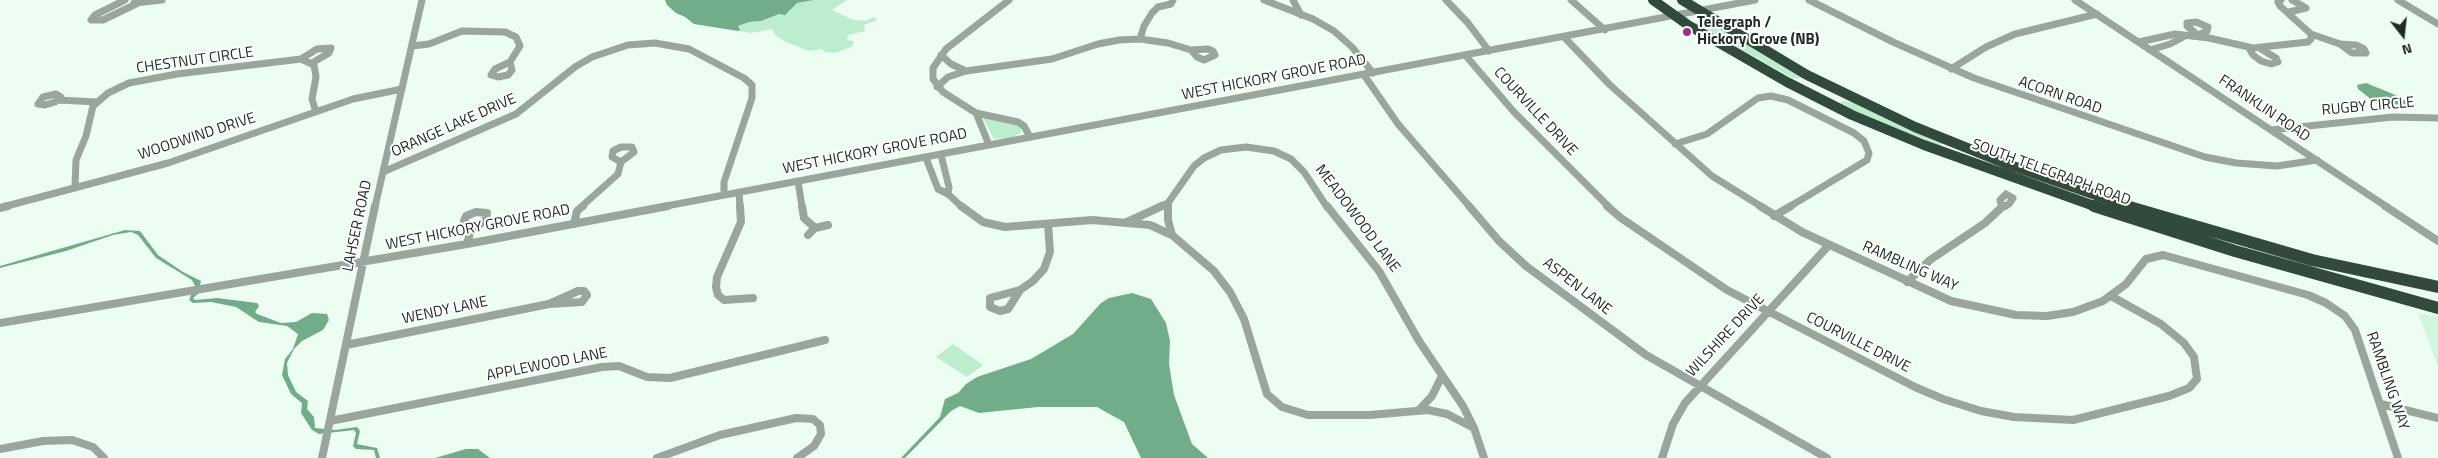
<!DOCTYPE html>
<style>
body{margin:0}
#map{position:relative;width:2438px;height:458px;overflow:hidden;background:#ecfdf1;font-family:"Titillium Web",sans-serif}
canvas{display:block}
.north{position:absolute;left:2378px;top:10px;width:50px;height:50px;-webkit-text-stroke:4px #fff;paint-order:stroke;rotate:164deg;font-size:14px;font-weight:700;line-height:20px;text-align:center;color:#202b24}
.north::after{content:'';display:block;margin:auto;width:18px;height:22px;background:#202b24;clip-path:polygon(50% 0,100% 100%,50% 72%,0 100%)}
</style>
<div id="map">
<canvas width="2438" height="458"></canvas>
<div class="north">N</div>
</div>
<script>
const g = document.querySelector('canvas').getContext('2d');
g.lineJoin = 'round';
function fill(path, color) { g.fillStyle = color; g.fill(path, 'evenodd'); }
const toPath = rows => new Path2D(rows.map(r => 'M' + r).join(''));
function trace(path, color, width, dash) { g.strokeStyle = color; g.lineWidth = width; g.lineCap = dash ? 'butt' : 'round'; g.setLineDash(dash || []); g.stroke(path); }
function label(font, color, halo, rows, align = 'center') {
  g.font = font + ' "Titillium Web",sans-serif'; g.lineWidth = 4; g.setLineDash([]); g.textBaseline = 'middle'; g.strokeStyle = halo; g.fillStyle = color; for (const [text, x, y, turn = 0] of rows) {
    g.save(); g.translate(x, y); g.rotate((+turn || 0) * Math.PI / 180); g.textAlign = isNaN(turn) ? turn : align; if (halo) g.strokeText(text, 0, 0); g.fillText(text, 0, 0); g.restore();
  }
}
const built = toPath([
 [2418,313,2438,317,2438,367]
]);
const green = toPath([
 [814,0,847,0,832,10,853,20,866,21,875,17,877,20,864,25,865,31,848,35,847,40,854,41,852,47,835,53,824,52,822,49,809,51,786,42,775,35,772,29,751,33,738,31,738,26,749,22,761,21,779,14,783,15,797,3],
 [1708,20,1802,77,1802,78,1792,78,1695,23],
 [1844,101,1851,102,1943,143,1940,146,1863,115,1841,105,1841,102],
 [983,118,1015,124,1021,128,1021,133,1013,137,994,139],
 [953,344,983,365,967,377,936,357]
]);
const water = toPath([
 [665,0,814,0,797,3,785,15,779,14,761,21,749,22,738,26,740,30,738,31,694,24,685,17,676,13,667,5],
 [2366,83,2398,96,2412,106,2393,104,2391,108,2377,104,2358,89,2357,85],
 [125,230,140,231,158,255,183,272,201,281,198,294,193,298,195,300,217,298,257,303,259,306,255,312,257,314,281,323,296,322,312,313,327,314,329,320,323,330,302,341,294,349,287,363,288,375,296,392,308,401,307,409,314,417,315,428,335,430,357,427,360,431,357,444,377,448,380,458,376,458,374,450,356,449,353,446,356,433,354,430,319,434,312,430,301,413,302,403,291,394,282,375,285,359,293,349,298,334,287,326,259,322,236,307,211,302,193,303,189,300,195,286,192,280,156,258,138,235,131,232,113,235,66,251,0,268,0,266],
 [1132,293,1151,299,1166,323,1170,341,1169,364,1174,395,1192,444,1208,458,1141,458,1124,422,1097,407,1038,407,979,413,960,406,951,411,905,458,901,458,940,417,945,399,958,393,966,384,977,377,1031,359,1073,334,1101,303,1109,298],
 [466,449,478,449,490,458,435,458]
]);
const minorFar1 = toPath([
 [125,0,95,15,91,20,103,20,138,3],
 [1264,0,1313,19,1334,31,1352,47,1373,73],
 [1293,0,1301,15],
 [1446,0,1468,23,1489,51],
 [1571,0,1605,30],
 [1809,0,1893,42,1974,78,2205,157,2236,163,2277,166,2317,160],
 [2075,0,2387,207],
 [2398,0,2438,24],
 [134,3,162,0],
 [2289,12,2306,8,2292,0],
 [2311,34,2340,44],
 [2198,35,2207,31,2208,27,2196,22,2187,23,2187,26,2199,36],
 [1564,37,1610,85,1712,176,1762,207],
 [1140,39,1144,26,1152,13,1158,7,1171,4,1173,0],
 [2139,42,2175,34,2209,38,2253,48,2308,42,2311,39,2311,34,2280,6,2278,2,2281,0],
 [2340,44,2356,45,2364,49,2366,53,2352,53,2340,44],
 [412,46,429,44,462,31,505,32,516,37,520,46,510,62],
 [2249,48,2253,55,2261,61,2271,64,2278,62,2276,58,2261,49],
 [1208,49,1213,51,1215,55,1204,60,1197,57,1191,50,1208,49],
 [2150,50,2170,44,2185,36],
 [941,55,951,64,966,71],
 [1466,56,1514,112,1609,207],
 [301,59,317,49,331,48,329,53,312,63],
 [510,62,512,70,508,75,498,77,491,75,495,69,510,62],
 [1951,69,1986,47,2015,34,2097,14],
 [1364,75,1398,124,1470,207],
 [937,87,948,77,966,71,1052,59,1098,44,1119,40,1140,39,1168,43,1191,50],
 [56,94,61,97,55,102,45,105,38,104,43,97,56,94],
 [58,100,97,102],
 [976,113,1018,122,1024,126,1030,137],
 [2271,130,2393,117,2438,118],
 [1675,144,1707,134,1758,98,1771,96,1788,100,1854,133,1864,141,1869,153,1867,160,1789,207],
 [989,145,976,113,943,92,933,79,933,68,946,49,1009,0],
 [621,147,632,147,634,152,621,162,612,157,613,151,621,147],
 [941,155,949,187,948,194],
 [926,158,938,189,948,194,962,207],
 [383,172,516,114,575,67,592,57,628,45,655,43,689,49,744,78,752,85,752,98,724,182,724,195],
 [798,181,802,207],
 [75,187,76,160,86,136,93,106,108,93,129,83,177,74,301,59,314,65,316,77,312,99,316,112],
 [739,192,740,207],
 [2006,194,2013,198,2009,204,2002,207,2000,200,2006,194],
 [3,207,168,163,353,99,402,89],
 [375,207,422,0],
 [581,207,618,174,621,162],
 [661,207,1755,0],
 [1159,207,1168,203],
 [1168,207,1168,203,1194,166,1204,158,1221,150,1246,147,1274,151,1291,159,1304,172,1327,207]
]);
const minor = toPath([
 [740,206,741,222,717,277,716,287,718,295,724,300,753,298],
 [802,206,804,218,815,228],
 [961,206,983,222,1005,227,1092,220,1150,225,1172,235,1214,271,1230,292,1244,319,1267,394,1282,407,1308,415,1370,415,1428,410,1447,414,1474,428],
 [1168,206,1168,220,1172,235],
 [1327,206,1379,271,1419,341,1463,406,1474,428,1484,458],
 [1469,206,1499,241,1526,266,1646,355,1827,458],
 [1607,206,1621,218,1727,290,1915,387,1943,399,1981,411,2014,417,2073,420,2169,396,2189,388,2197,379,2194,357,2184,343,2161,324,2111,296],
 [1760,206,1802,232,1951,301,2016,315,2047,316,2073,312,2103,301,2126,284,2146,259,2163,255,2308,295,2326,303,2345,316,2355,330,2398,458],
 [2385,206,2438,241],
 [2002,207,2005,206],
 [0,208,8,206],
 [476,212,487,213,485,221,471,229,464,221,466,216,476,212],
 [1774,216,1791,206],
 [1127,222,1162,206],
 [574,224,577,211,583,206],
 [808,235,815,228,828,225],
 [467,244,471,229],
 [1907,282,1930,260,1985,223,2002,207],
 [1020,290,1008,309,1000,311,990,307,990,298,1020,290],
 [1020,290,1033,281,1044,269,1050,252,1048,224],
 [578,291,584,291,587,295,582,302,549,304,578,291],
 [0,323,467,244,668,206],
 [346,345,549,304],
 [2381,404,2438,418],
 [1419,410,1432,396,1442,376],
 [330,421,602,367,619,366,647,377,670,378,825,340],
 [0,449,43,441,72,440,93,447,104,458],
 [322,458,375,206],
 [657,458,720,435,796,418,813,419,820,425,821,434,814,446,797,458],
 [1662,458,1673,424,1685,403,1829,245]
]);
const highwayFar1 = toPath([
 [1653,0,1688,25,1787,82,1852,115,1924,145,2097,207],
 [1682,0,1807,75,1915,127,2007,164,2130,207]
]);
const highway = toPath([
 [2094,206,2235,251,2438,308],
 [2126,206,2312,260,2438,287]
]);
const markers = [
 [1687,32,5,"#9f2d89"]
];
const poiNames = [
 ["Telegraph /",1697,23],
 ["Hickory Grove (NB)",1697,40]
];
const streetNames = [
 ["CHESTNUT CIRCLE",195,61,-8],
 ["WEST HICKORY GROVE ROAD",1274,78,-11],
 ["ACORN ROAD",2060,96,19],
 ["RUGBY CIRCLE",2368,107,-5],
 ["FRANKLIN ROAD",2264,109,34],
 ["COURVILLE DRIVE",1535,112,47],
 ["ORANGE LAKE DRIVE",454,126,-24],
 ["WOODWIND DRIVE",197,137,-18],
 ["WEST HICKORY GROVE ROAD",875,152,-11],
 ["SOUTH TELEGRAPH ROAD",2051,173,20],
 ["MEADOWOOD LANE",1357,219,53],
 ["LAHSER ROAD",358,226,-78],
 ["WEST HICKORY GROVE ROAD",478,228,-11],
 ["RAMBLING WAY",1910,267,24],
 ["ASPEN LANE",1577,287,38],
 ["WENDY LANE",445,311,-12],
 ["WILSHIRE DRIVE",1726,336,-47],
 ["COURVILLE DRIVE",1858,343,27],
 ["APPLEWOOD LANE",547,365,-11],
 ["RAMBLING WAY",2387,381,71]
];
fill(built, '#d1f6de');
fill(green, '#bcedcd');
fill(water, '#72ad89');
trace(minorFar1, '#99a59d', 7);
trace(minor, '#99a59d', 8);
trace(highwayFar1, '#314a3b', 10);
trace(highway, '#314a3b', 12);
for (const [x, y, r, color] of markers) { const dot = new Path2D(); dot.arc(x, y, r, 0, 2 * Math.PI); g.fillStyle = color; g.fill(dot); trace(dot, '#fff', 2); }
label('bold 15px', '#202b24', '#fff', poiNames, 'left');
label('15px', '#202b24', '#fff', streetNames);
</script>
